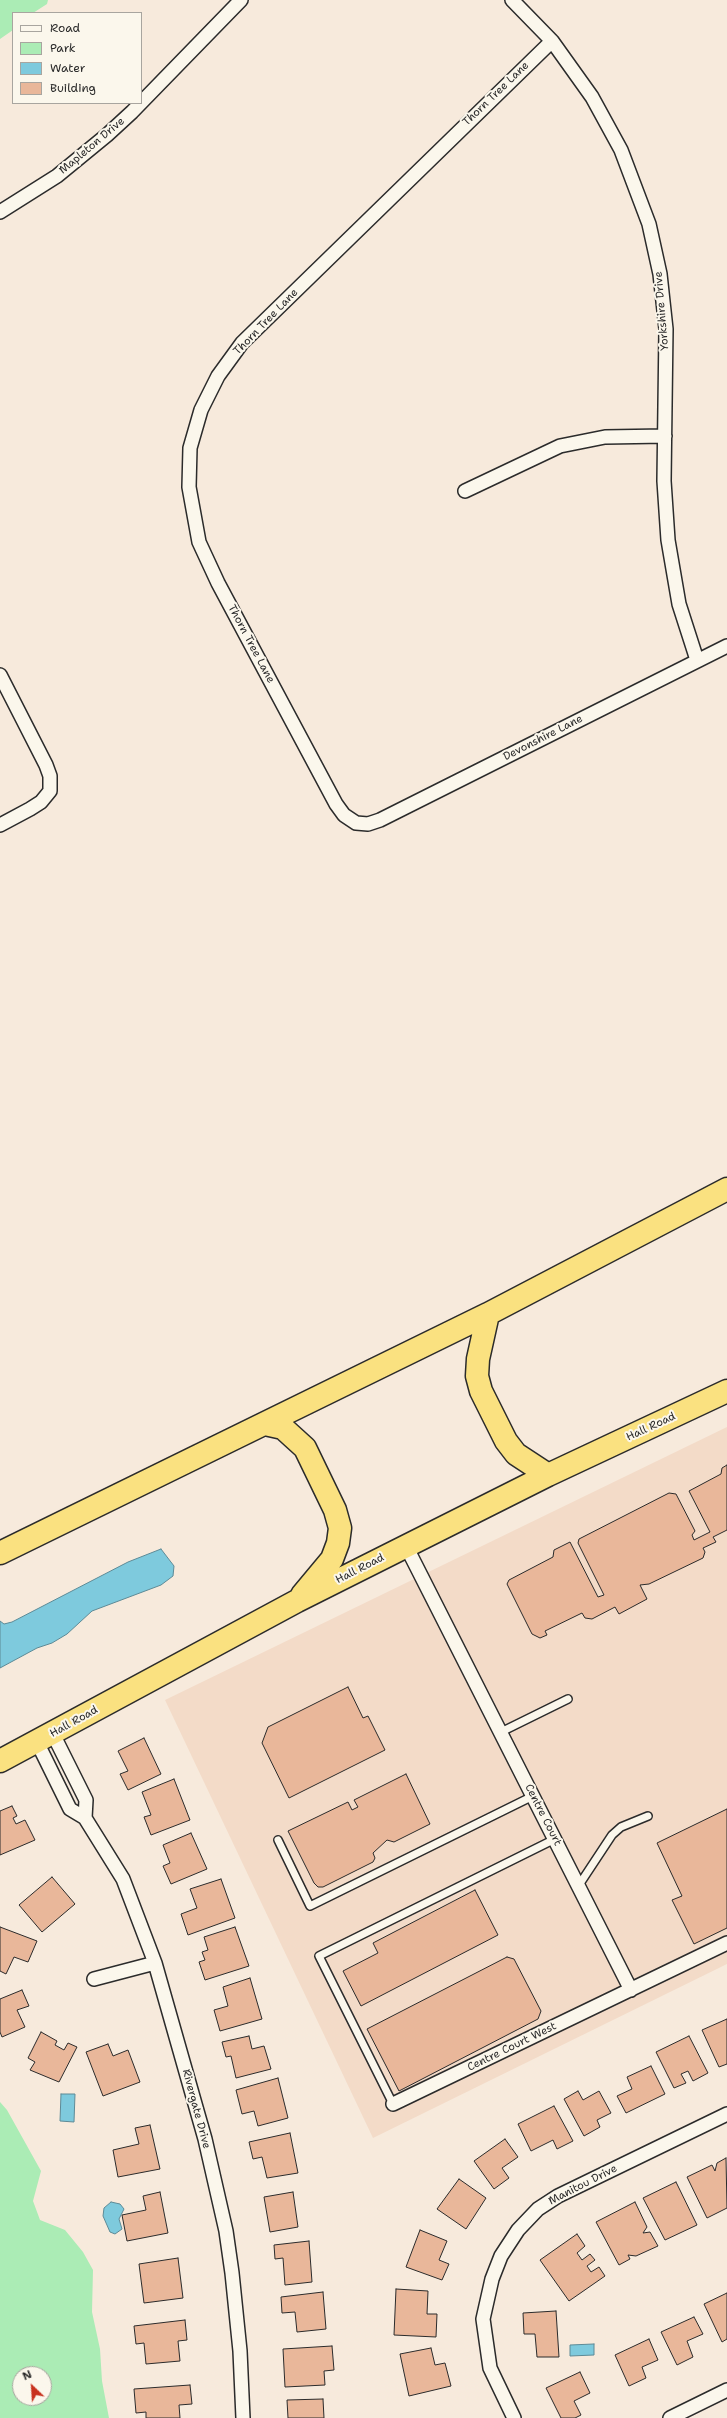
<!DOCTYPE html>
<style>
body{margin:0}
#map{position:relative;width:727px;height:2418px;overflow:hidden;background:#f7eadc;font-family:"Shantell Sans",sans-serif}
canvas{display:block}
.legend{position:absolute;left:12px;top:12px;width:130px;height:92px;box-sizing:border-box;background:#fbf7ec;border:1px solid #a8a59f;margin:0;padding:5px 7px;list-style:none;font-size:12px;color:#2b2b2b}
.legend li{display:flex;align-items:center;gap:8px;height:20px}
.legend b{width:20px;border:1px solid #a8a59f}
.north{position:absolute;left:12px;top:2366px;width:40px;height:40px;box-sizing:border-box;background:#fbf7ec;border:1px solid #a8a59f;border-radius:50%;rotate:335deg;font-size:11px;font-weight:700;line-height:16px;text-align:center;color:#2b2b2b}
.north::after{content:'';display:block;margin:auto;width:14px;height:18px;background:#c8321e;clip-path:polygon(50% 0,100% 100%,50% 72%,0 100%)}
</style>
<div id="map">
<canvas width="727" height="2418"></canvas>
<ul class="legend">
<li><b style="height:5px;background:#fbf7ec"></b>Road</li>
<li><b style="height:11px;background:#abecb5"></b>Park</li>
<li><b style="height:11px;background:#7ecadd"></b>Water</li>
<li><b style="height:11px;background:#e9b79a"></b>Building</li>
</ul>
<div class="north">N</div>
</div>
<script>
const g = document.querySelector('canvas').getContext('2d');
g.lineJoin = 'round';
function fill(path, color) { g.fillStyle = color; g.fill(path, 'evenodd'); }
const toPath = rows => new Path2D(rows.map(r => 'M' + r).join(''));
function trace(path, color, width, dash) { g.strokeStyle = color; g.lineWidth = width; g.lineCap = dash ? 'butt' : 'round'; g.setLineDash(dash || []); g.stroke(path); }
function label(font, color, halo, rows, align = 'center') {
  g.font = font + ' "Shantell Sans",sans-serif'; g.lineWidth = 4; g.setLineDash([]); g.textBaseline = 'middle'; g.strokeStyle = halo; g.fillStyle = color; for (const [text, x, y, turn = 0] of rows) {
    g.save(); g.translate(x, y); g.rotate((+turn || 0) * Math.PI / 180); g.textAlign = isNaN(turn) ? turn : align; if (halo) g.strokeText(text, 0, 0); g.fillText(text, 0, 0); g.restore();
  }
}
const built = toPath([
 [727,1427,727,1964,373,2138,165,1700]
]);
const green = toPath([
 [0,0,48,0,47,4,33,13,13,13,13,30,0,39],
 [0,2102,7,2110,41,2171,33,2201,40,2220,65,2230,83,2252,93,2270,92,2312,100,2349,102,2381,109,2418,0,2418],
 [20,2374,44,2374,44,2398,20,2398]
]);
const water = toPath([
 [161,1549,174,1566,173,1576,161,1585,92,1611,67,1634,52,1643,37,1648,0,1668,0,1621,4,1624,12,1622,128,1562,161,1549],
 [61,2094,75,2094,74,2122,60,2121,61,2094],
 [111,2202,120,2204,124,2209,119,2219,122,2229,115,2234,110,2232,103,2216,104,2208,111,2202],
 [594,2344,594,2355,570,2356,570,2345,594,2344]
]);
const building = toPath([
 [727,1465,727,1530,713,1537,716,1542,703,1548,705,1552,703,1558,649,1584,640,1585,647,1599,619,1614,615,1607,592,1619,585,1618,582,1613,545,1631,547,1635,540,1638,532,1634,507,1584,509,1580,553,1557,554,1550,570,1542,598,1597,604,1595,578,1543,579,1539,669,1493,676,1494,695,1531,692,1535,694,1540,710,1532,689,1491,721,1474,722,1468,727,1465],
 [348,1687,363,1718,368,1716,385,1750,289,1798,262,1743,268,1727,348,1687],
 [144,1738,161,1774,128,1790,120,1774,128,1771,118,1751,144,1738],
 [406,1774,430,1824,394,1842,387,1840,373,1853,375,1858,373,1862,323,1887,318,1887,314,1883,288,1831,348,1802,352,1810,358,1807,354,1800,406,1774],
 [174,1779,190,1820,151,1835,144,1817,151,1815,142,1792,174,1779],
 [12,1806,17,1816,13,1818,16,1824,25,1820,35,1840,0,1855,0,1811,12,1806],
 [727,1809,727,1928,694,1944,672,1900,682,1896,657,1843,727,1809],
 [191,1833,207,1869,171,1884,163,1866,170,1863,163,1845,191,1833],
 [52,1877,75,1904,42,1932,19,1905,52,1877],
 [221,1879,235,1918,188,1935,181,1914,197,1908,190,1889,221,1879],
 [475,1890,498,1935,361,2006,343,1971,378,1953,373,1943,475,1890],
 [0,1927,37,1941,28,1962,14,1957,6,1974,0,1971,0,1927],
 [235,1927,249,1966,205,1980,199,1962,205,1960,202,1952,208,1950,204,1937,235,1927],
 [507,1957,514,1959,541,2011,538,2019,399,2091,367,2029,507,1957],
 [250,1978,262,2019,220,2031,214,2010,228,2006,223,1987,250,1978],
 [22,1990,29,2006,17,2010,25,2027,2,2037,0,2032,0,1999,22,1990],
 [727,2019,727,2064,719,2067,702,2030,727,2019],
 [41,2032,57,2041,55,2045,64,2050,68,2043,77,2047,59,2082,30,2070,35,2062,28,2058,41,2032],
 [249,2036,252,2049,264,2046,271,2069,236,2078,231,2056,226,2057,222,2042,249,2036],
 [689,2036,708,2073,693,2081,688,2071,681,2074,686,2083,674,2088,656,2052,689,2036],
 [108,2044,113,2056,128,2050,140,2082,103,2096,86,2052,108,2044],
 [651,2066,665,2094,626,2113,617,2096,632,2089,627,2077,651,2066],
 [278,2078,288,2118,258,2126,254,2111,242,2114,236,2090,278,2078],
 [578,2091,583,2100,599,2091,611,2113,597,2120,600,2127,584,2136,564,2099,578,2091],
 [554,2106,573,2141,557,2149,553,2140,531,2151,518,2124,554,2106],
 [150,2125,160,2169,118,2177,113,2150,139,2144,135,2128,150,2125],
 [290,2133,298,2173,267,2178,262,2157,253,2159,249,2142,290,2133],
 [505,2139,518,2157,502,2168,509,2178,494,2189,474,2161,505,2139],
 [726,2158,727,2208,707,2218,687,2177,712,2165,715,2171,717,2163,726,2158],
 [459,2179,486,2198,466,2229,437,2209,459,2179],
 [676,2182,697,2225,665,2240,643,2198,676,2182],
 [160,2192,168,2233,127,2241,122,2215,146,2210,143,2196,160,2192],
 [293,2192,298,2227,270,2232,264,2197,293,2192],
 [635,2202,647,2227,643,2233,650,2232,658,2246,636,2256,628,2255,630,2259,619,2265,596,2222,635,2202],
 [420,2230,447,2241,439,2260,449,2264,442,2280,406,2267,420,2230],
 [577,2234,585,2246,577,2253,582,2260,590,2254,595,2260,587,2266,591,2272,599,2267,605,2276,569,2301,540,2260,577,2234],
 [309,2241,312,2282,285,2285,283,2258,275,2259,274,2245,309,2241],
 [178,2258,183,2298,144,2303,139,2264,178,2258],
 [396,2289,428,2291,427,2314,437,2314,436,2337,394,2335,396,2289],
 [323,2292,326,2329,297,2332,295,2312,282,2313,281,2297,323,2292],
 [727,2293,727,2339,722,2342,704,2304,727,2293],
 [556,2311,559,2357,537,2357,535,2334,524,2334,523,2313,556,2311],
 [694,2317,703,2334,687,2341,693,2357,677,2365,661,2332,694,2317],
 [185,2320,187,2340,178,2341,180,2361,146,2364,144,2343,136,2344,134,2326,185,2320],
 [649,2339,658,2360,642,2367,646,2378,629,2386,615,2355,649,2339],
 [332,2346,334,2370,324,2371,325,2385,285,2387,283,2349,332,2346],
 [431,2348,435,2365,445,2363,451,2386,409,2396,400,2354,431,2348],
 [580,2372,590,2393,574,2401,581,2415,575,2418,561,2418,546,2388,580,2372],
 [190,2385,192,2404,179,2405,180,2418,146,2418,146,2412,136,2413,134,2389,190,2385],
 [323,2399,324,2418,288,2418,287,2400,323,2399]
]);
const service = toPath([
 [501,1732,568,1699],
 [278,1840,310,1906,533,1796],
 [579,1885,612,1835,621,1827,648,1816],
 [393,2104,319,1956,555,1839]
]);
const minor = toPath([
 [512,0,552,41,592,97,621,150,649,224,660,274,666,329,664,481,668,540,679,604,697,660],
 [552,41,242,343,218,376,201,410,190,448,189,487,199,542,218,583,336,804,344,815,356,823,368,824,380,820,727,646],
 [0,212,57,176,107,135,132,112,241,0],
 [465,491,560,446,605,437,665,436],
 [0,675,46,765,50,776,50,791,41,802,30,809,0,825],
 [406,1546,631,1990],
 [37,1742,70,1809,85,1818,86,1800,53,1734],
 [85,1818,123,1879,155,1963,205,2139,226,2231,232,2273,240,2351,243,2418],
 [94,1979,155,1963],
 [393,2104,727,1943],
 [514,2418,490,2368,483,2319,492,2279,501,2256,518,2230,538,2209,558,2196,727,2114],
 [670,2418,727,2390]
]);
const trunk = toPath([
 [488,1314,478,1359,477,1376,481,1391,506,1441,516,1454,548,1475],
 [265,1424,283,1428,305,1448,335,1510,340,1528,338,1543,332,1559,302,1595],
 [0,1553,488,1314,727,1189],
 [0,1761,297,1601,548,1475,727,1391]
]);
const streetNames = [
 ["Thorn Tree Lane",496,94,-44],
 ["Mapleton Drive",92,146,-40],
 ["Yorkshire Drive",662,311,-95],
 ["Thorn Tree Lane",266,322,-46],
 ["Thorn Tree Lane",251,644,62],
 ["Devonshire Lane",543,738,-27],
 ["Hall Road",651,1427,-25],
 ["Hall Road",360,1569,-27],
 ["Hall Road",74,1722,-29],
 ["Centre Court",543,1815,63],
 ["Centre Court West",512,2047,-26],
 ["Rivergate Drive",196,2109,75],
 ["Manitou Drive",583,2185,-27]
];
fill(built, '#f3dbc8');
fill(green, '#abecb5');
fill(water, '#7ecadd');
trace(water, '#5d8a96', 1);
fill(building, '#e9b79a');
trace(building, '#2b2b2b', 1);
trace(service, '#2b2b2b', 10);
trace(minor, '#2b2b2b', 16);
trace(trunk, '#2b2b2b', 25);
trace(service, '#fbf7ec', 7);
trace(minor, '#fbf7ec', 13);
trace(trunk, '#fae180', 22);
label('11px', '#2b2b2b', '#fbf7ec', streetNames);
</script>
